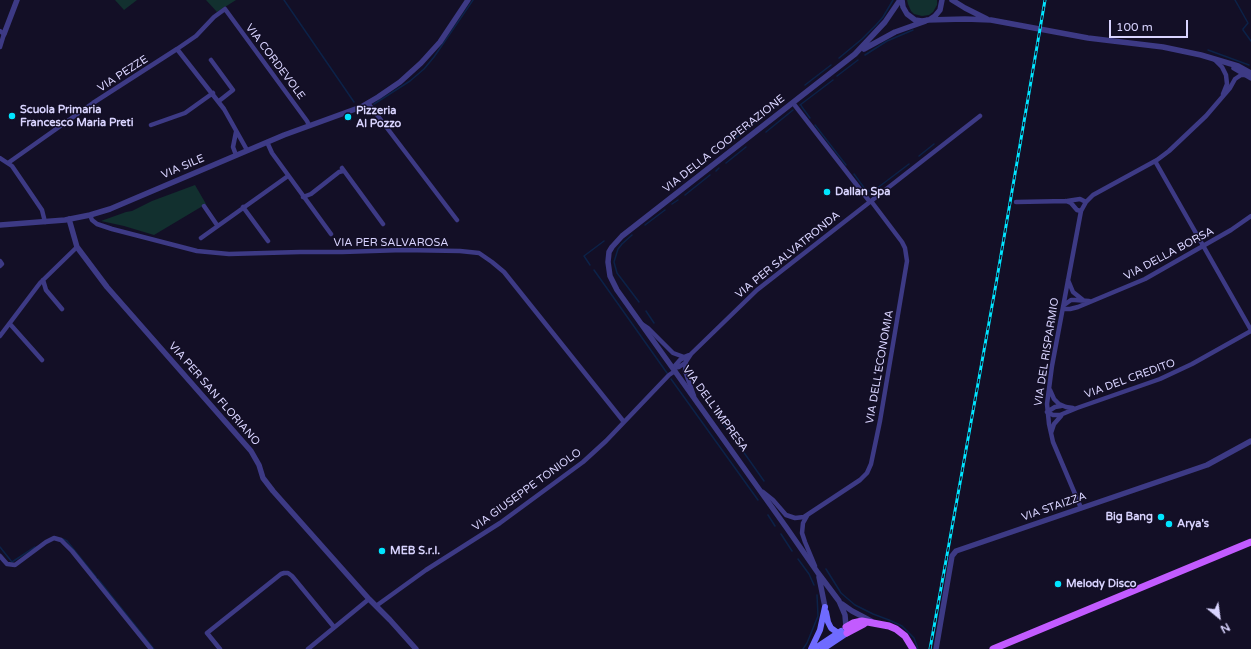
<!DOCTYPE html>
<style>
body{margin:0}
#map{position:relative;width:1251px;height:649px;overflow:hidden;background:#130f26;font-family:"Varela Round",sans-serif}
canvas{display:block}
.north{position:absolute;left:1199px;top:597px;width:40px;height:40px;-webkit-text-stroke:3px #130f26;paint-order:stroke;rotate:151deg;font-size:11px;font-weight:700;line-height:16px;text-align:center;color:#d9d4ff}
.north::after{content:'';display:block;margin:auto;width:14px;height:18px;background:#d9d4ff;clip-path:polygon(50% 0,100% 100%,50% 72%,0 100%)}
.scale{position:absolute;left:1109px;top:20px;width:79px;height:18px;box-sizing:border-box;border:2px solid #d9d4ff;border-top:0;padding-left:5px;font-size:12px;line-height:14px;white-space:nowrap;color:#d9d4ff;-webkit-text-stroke:3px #130f26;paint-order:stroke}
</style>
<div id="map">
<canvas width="1251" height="649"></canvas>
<div class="north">N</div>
<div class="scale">100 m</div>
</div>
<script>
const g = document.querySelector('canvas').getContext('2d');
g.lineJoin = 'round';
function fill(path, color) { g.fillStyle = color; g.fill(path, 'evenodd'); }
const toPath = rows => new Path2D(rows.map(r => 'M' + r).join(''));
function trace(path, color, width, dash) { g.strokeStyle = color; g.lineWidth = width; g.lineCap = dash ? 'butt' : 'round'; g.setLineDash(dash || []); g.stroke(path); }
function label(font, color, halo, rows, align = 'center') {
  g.font = font + ' "Varela Round",sans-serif'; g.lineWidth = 3; g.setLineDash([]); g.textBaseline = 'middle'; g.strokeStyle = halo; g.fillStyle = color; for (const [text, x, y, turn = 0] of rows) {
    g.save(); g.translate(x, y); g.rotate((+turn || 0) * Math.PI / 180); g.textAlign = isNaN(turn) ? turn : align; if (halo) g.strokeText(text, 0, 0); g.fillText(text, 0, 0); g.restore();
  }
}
const green = toPath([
 [115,0,137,0,124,10],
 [206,0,236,0,217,12],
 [907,0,937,0,937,5,933,12,929,15,922,16,914,14,911,11,908,4],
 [195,185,206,204,154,235,124,226,101,221,126,212,132,211,152,201]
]);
const stream = toPath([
 [284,0,354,102],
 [1235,0,1248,23,1243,29,1243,30,1251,41],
 [1208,50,1249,65],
 [865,55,887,41,913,30],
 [839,58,862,39,876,25,883,17,893,0],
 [837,76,858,60],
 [805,85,831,65],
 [374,104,410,81,424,69,434,57,473,0],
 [800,105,833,80],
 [801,105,802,107,810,118],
 [815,125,846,165],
 [766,132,793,110],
 [723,148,785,99],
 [919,156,934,144],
 [726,163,746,147],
 [716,171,719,168],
 [854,174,865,189,872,192,909,164],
 [685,195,710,175],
 [672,204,678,200],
 [645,225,665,210],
 [632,235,622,244,618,249,614,262,617,273,639,302],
 [590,265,584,256,604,241],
 [594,270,667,373],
 [646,311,654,323],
 [671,379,758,500],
 [697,388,712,408],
 [722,422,728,430],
 [740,447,764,481],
 [768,515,775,526],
 [781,534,792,551],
 [63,539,67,541,96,577],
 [0,547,12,562,35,547],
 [798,559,809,574,814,585],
 [826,569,841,593,855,605,873,614,889,620,902,626,914,638,918,649],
 [98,579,154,649],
 [803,649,807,643,818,616,817,595]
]);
const minor = toPath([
 [0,31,4,34,0,47],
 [177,49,224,109,247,150],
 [211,60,233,90,219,101],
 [1215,60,1222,67,1226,75,1227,84,1223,94],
 [368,103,457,220],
 [793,103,870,202],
 [151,125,185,113,213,93],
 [267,142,272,153,331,234],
 [236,155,233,147,236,132],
 [0,158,12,166,25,185,42,210,45,222],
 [1155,161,1251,330],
 [8,163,93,103,177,49,196,36,214,17,225,9,307,121,309,125],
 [342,168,383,224],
 [303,197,311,194,339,172,343,171],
 [1066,201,1071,203,1077,210,1081,211],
 [1016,202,1067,201,1080,199,1086,202],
 [204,206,217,225],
 [243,207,268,241],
 [90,215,92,220,97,224,112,229,197,251,229,254,300,252,342,252,403,250,460,251,479,253,492,262,504,272,624,422],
 [201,238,288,176],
 [0,261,2,264,0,266],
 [43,280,46,290,62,309],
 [1068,280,1073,292,1083,300],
 [1064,305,1071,300,1075,300,1089,301],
 [1063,309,1070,309,1078,307,1145,279,1231,230,1251,216],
 [10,324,42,360],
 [642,324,648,328,673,353,684,357,689,355],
 [0,336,40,283,77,247],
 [686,361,685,371,694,396],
 [673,368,679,367,685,363,691,354,757,290,980,116],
 [673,368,680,360,685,357],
 [1050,390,1054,399,1059,404,1066,407,1073,408],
 [1047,412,1053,415,1060,415,1077,408,1160,379,1192,364,1251,331],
 [1047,412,1055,407,1061,406],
 [1051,433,1054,424,1061,416],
 [763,492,773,500,786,515,795,518,804,517,860,480,867,473,871,464,880,421,907,261,905,248,902,242,871,201],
 [1081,508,1053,442,1049,424,1047,404,1052,366,1081,211,1086,202,1093,195,1157,160,1169,151,1206,116,1230,88,1235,79,1241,75,1245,75],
 [807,516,803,523,802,533,805,542,815,566],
 [0,556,7,564,15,565,46,542,54,538,61,540,72,551,151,649],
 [376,606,426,570,500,523,583,462,606,441,669,375,675,371],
 [220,649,207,633,281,574,284,573,288,573,292,576,334,627],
 [308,649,369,599]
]);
const tertiary = toPath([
 [902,0,903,7,907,14,915,20,922,21,929,20,935,16,940,10,942,0],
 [952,0,965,8,987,19],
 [927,20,965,19,991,20,1088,38,1163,47,1201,55,1238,66,1251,73],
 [4,34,17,0],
 [864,49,895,32,926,21],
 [1234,68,1251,78],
 [69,219,77,247,107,287,251,451,259,465,263,478,273,491,369,599,390,620,416,649],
 [0,225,65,220,90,215,110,209,284,135,361,107,378,97,400,82,421,63,440,42,468,0],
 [819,577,825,607],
 [842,604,852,611,871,621],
 [846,627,845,615,839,601,818,573,786,527,617,290,610,276,608,262,609,252,612,247,622,236,855,54,885,22,900,0],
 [936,649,952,556,956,551,1207,465,1251,441]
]);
const secondary = toPath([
 [826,612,828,622,831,628,838,633,847,633],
 [811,649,820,630,825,607],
 [814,649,841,631],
 [823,649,847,633]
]);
const primary = toPath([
 [846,627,853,623,862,621,889,626,896,629,905,636,913,649],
 [847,633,864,624],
 [993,649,1251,542]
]);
const rail = toPath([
 [930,649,996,284,1045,0]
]);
const markers = [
 [12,116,4,"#00e5ff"],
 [348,117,4,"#00e5ff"],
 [827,192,4,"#00e5ff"],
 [1161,517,4,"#00e5ff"],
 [1169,524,4,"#00e5ff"],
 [382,551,4,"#00e5ff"],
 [1058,584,4,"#00e5ff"]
];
const streetNames = [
 ["VIA CORDEVOLE",275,62,53],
 ["VIA PEZZE",123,74,-33],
 ["VIA DELLA COOPERAZIONE",724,144,-38],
 ["VIA SILE",183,167,-23],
 ["VIA PER SALVAROSA",391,243],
 ["VIA DELLA BORSA",1169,254,-28],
 ["VIA PER SALVATRONDA",788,255,-39],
 ["VIA DEL RISPARMIO",1047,352,-81],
 ["VIA DELL'ECONOMIA",880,367,-80],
 ["VIA DEL CREDITO",1130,379,-20],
 ["VIA PER SAN FLORIANO",214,394,49],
 ["VIA DELL'IMPRESA",715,409,54],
 ["VIA GIUSEPPE TONIOLO",527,490,-36],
 ["VIA STAIZZA",1054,507,-19]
];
const poiNames = [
 ["Scuola Primaria",20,110],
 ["Francesco Maria Preti",20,123],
 ["Pizzeria",356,111],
 ["Al Pozzo",356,124],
 ["Dallan Spa",835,192],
 ["Big Bang",1153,517,"right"],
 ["Arya's",1177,524],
 ["MEB S.r.l.",390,551],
 ["Melody Disco",1066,584]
];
fill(green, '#12302f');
trace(stream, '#0c2248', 1.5);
trace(minor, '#3d3a85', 4.5);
trace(tertiary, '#3d3a85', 5.5);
trace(secondary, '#6f6bff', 6);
trace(primary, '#c25bff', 7);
trace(rail, '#00e5ff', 3);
trace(rail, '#130f26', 1.5, [4.5]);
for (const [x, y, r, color] of markers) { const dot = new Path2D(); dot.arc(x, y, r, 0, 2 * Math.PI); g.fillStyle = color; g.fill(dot); trace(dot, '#130f26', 1.5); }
label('11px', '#d9d4ff', '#130f26', streetNames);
label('bold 11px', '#d9d4ff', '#130f26', poiNames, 'left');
</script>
